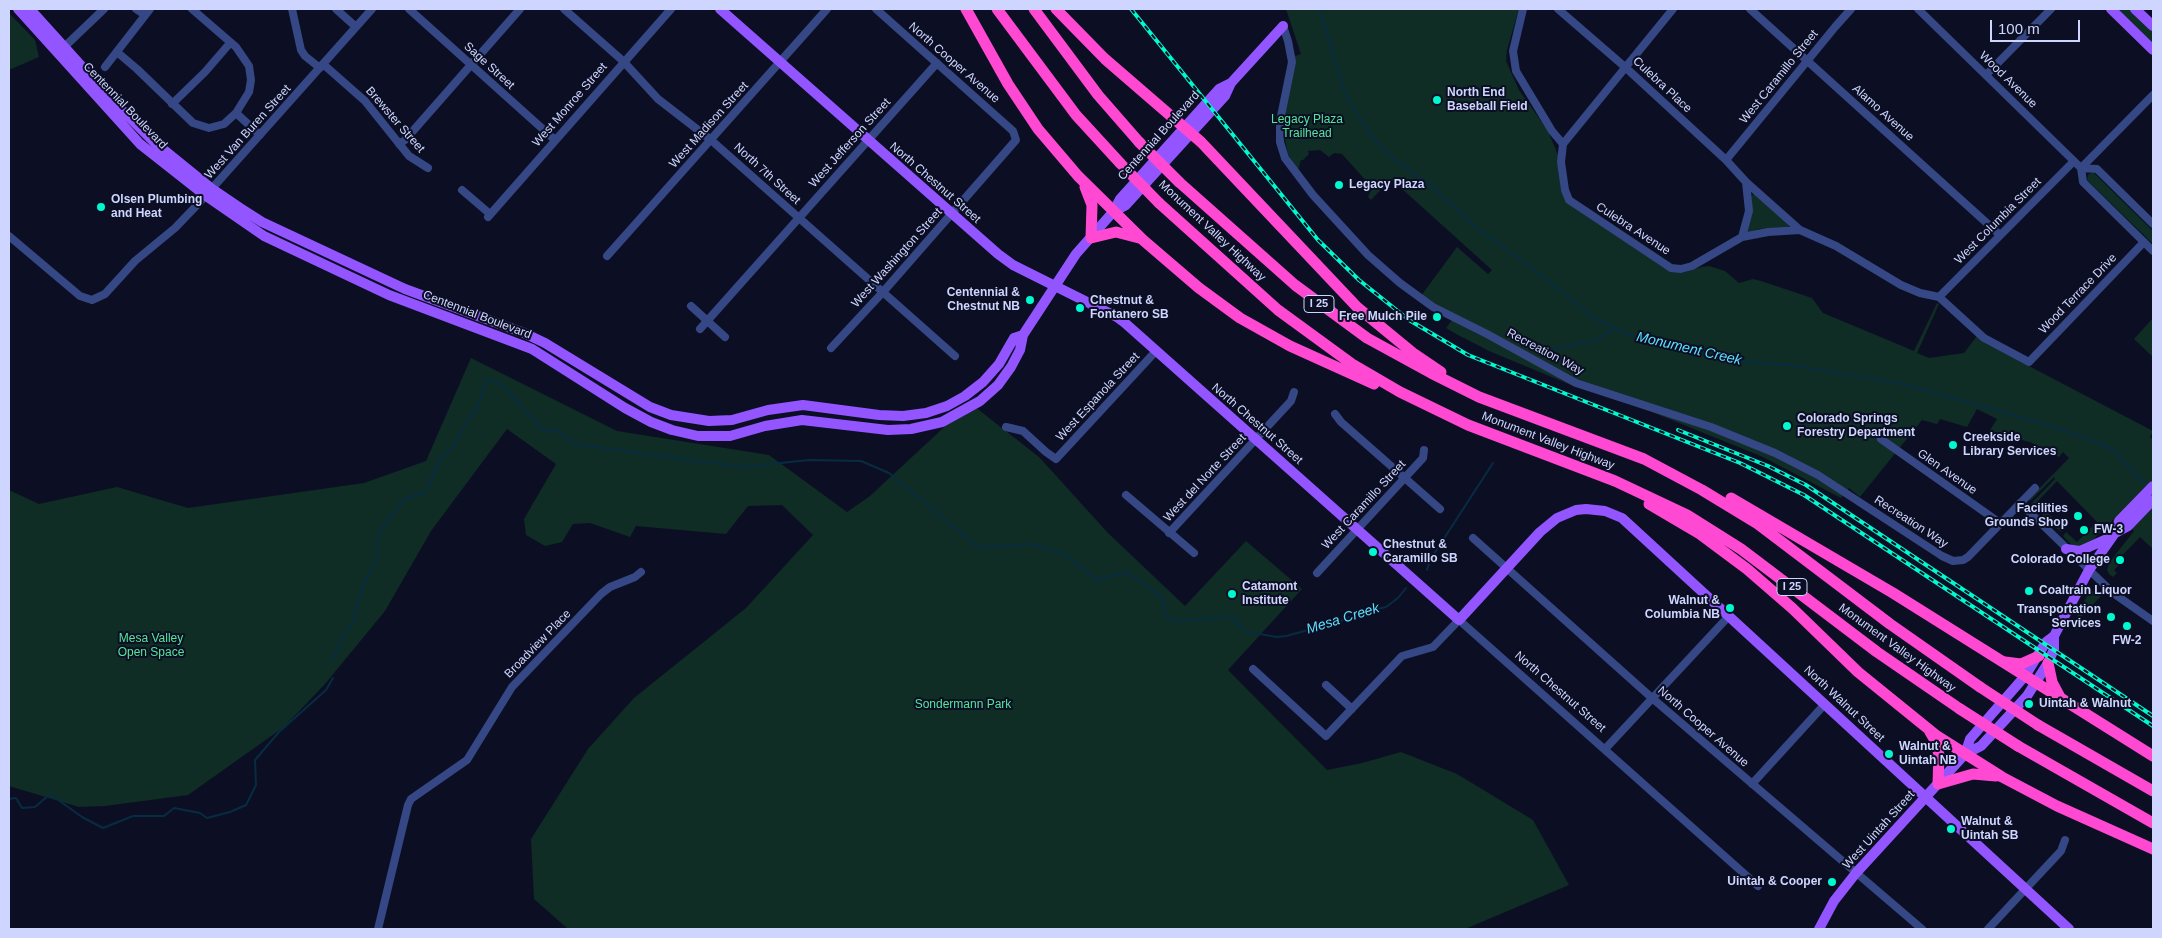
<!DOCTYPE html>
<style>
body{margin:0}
#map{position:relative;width:2162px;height:938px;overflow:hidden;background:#0c0f23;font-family:Arial,sans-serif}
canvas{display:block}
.frame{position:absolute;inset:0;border:10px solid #ced6ff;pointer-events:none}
.scale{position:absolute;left:1990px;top:20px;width:90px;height:22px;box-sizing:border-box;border:2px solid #ced6ff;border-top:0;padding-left:6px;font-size:15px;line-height:18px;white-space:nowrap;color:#ced6ff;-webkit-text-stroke:4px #0c0f23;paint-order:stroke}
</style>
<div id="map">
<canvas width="2162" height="938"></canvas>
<div class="frame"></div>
<div class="scale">100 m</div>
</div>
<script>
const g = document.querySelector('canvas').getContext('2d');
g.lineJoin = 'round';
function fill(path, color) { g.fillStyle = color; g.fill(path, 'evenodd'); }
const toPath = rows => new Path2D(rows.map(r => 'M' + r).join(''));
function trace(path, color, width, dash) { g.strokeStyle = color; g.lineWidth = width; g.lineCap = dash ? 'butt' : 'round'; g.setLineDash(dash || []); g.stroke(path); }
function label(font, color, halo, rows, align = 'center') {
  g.font = font + ' Arial,sans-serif'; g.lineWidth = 4; g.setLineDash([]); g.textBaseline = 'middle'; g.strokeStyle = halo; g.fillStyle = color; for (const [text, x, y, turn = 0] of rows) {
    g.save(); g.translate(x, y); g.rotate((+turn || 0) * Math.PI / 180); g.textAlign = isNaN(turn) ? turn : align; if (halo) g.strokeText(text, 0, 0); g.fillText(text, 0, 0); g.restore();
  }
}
const green = toPath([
 [1286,9,1519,9,1507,50,1506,61,1519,90,1548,131,1558,155,1563,194,1574,208,1664,268,1682,273,1701,267,1709,266,1725,271,1739,283,1753,279,1761,281,1812,298,1823,313,1914,351,1937,303,1939,304,1917,353,1929,358,1964,353,1977,336,1985,343,2153,431,2150,437,2153,440,2153,549,2140,537,2116,562,2119,565,2114,570,2117,573,2113,577,2109,574,2107,570,2109,563,2134,531,2118,515,2088,545,2075,548,2063,536,2066,532,2077,542,2097,522,2057,481,2037,502,2064,529,2061,532,2031,504,2055,479,2054,477,2030,501,2029,499,2069,458,2063,452,2059,457,2030,442,1989,432,1997,419,1977,409,1967,427,1940,419,1937,424,1922,420,1860,497,1849,488,1841,498,1763,457,1642,408,1571,385,1489,351,1458,335,1446,328,1455,316,1421,296,1457,247,1488,274,1492,270,1391,179,1371,200,1368,197,1371,190,1369,184,1342,154,1334,153,1329,157,1320,150,1308,151,1309,154,1303,160,1301,160,1298,170,1288,154,1284,135,1285,115,1295,56,1301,54],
 [2115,9,2130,9,2153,32,2153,46],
 [9,13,35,40,39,57,9,70],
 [2091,173,2094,173,2153,231,2153,244,2087,180,2088,175],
 [1755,193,1789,224,1788,227,1759,229,1749,232,1747,231,1752,208,1751,196],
 [2153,318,2153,357,2134,339],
 [471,358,617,431,769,455,847,512,870,496,970,403,1039,457,1108,533,1185,606,1246,541,1302,589,1228,670,1327,770,1362,763,1401,752,1457,774,1533,820,1569,885,1465,929,568,929,534,899,531,839,588,749,634,698,746,608,813,535,782,505,748,506,726,534,636,526,630,537,590,523,573,524,562,542,545,546,526,535,524,519,556,464,507,429,431,531,385,611,325,684,284,727,188,795,105,806,79,807,9,786,9,490,39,504,117,487,188,508,364,483,426,461],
 [2097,590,2101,594,2100,597,2081,617,2077,630,2072,627,2089,592]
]);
const stream = toPath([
 [1320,9,1343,88,1348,100,1372,137,1394,159,1432,187,1477,228,1536,271,1594,318,1640,340,1733,361,1791,365,1903,384,2055,427,2101,444,2114,451,2147,486],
 [1550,350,1596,340,1615,329],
 [1427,570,1430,560,1493,463],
 [332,661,342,638,351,626,364,583,376,562,379,532,405,499,426,492,441,457,453,447,471,415,477,410,486,379,497,382,504,387,542,429,550,432,559,430,573,444,742,467,809,460,861,461,889,473,979,548,1030,544,1066,554,1096,580,1126,572,1162,597,1166,616,1173,621,1232,617,1244,631,1276,637,1286,636,1312,629,1327,627,1357,614,1386,607,1398,598,1406,588],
 [9,799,16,798,22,808,35,807,50,794,82,817,103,828,133,816,164,816,174,808,200,813,207,818,230,812,246,805,256,785,255,760,279,732,326,690,333,678]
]);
const minor = toPath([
 [136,9,145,15],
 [292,9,301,50,305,56,320,68],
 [336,9,356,27],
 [409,9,555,140],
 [564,9,623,61,658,99,711,140,955,356],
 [1523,9,1513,51,1516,71,1552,131,1563,144,1561,162,1565,190,1569,200,1671,268,1681,269,1692,266,1742,237,1768,232,1800,230,1836,246,1901,285,1920,293,1939,297,1984,338,2029,362,2144,242],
 [1558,9,1625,67,1726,160,1746,182,1800,230],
 [1750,9,2000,235],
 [1918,9,2081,168,2083,182,2153,251],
 [1283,26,1288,41,1292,62,1280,121,1280,142,1285,158,1313,195,1368,255,1400,283,1433,307,1487,334,1576,383,1711,427,1775,453,1818,475,1942,556,1953,561,1963,560,1968,557,2035,488],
 [60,51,104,9],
 [117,52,137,69,193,123,209,128,224,124,236,113,249,92,251,80,249,66,236,47,192,9],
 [323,64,365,101,409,156,428,168],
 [105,67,150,9],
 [1986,75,2051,9],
 [172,104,205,72,230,43],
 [236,113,260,135],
 [399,144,405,140,520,9],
 [1563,144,1673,9],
 [1726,160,1835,27,1851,9],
 [2081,168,2153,95],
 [2081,168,2097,169,2153,224],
 [462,190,490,214],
 [488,217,671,9],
 [9,236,80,296,92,300,105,294,135,261,175,228,199,203,372,9],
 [1742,237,1749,211,1746,182],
 [607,256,827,9],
 [1939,297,2074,161],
 [691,306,725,337],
 [700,329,937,63],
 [831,348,883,292,1016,140,1013,131,876,9],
 [1335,414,1341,422,1440,509],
 [1006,427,1023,431,1046,452,1056,459,1156,351],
 [1881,439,2000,523],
 [1126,495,1194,553],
 [2020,503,2113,593,2153,621],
 [1169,533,1291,401,1294,392],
 [1473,538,1652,698,1922,929],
 [1317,573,1423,458,1424,450],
 [1253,669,1326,736,1402,656,1433,647,1459,620,1758,886],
 [1326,685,1352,709],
 [1606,748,1729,616],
 [1752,784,1825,704],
 [378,929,408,805,411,799,467,760,512,687,601,594,610,587,635,577,641,572],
 [1988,929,2061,851,2065,840]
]);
const major = toPath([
 [18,9,140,144,206,196,264,236,389,295,532,349,625,408,651,422,672,430,698,436,730,436,765,426,802,420,888,430,911,429,942,422,980,401,998,385,1011,367,1020,350,1023,335,1076,254,1113,212,1126,205,1225,96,1231,83,1283,26],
 [30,9,115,103,154,142,212,189,240,208,262,222,405,289,524,333,545,343,650,407,671,415,709,421,732,420,768,410,803,405,879,415,903,416,926,413,947,406,965,396,983,382,999,364,1014,338,1023,335],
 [720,9,998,254,1013,265,1117,317,1125,323,1459,620,1540,532,1557,518,1576,510,1586,509,1605,511,1622,518,2069,929],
 [2111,9,2153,50],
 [2135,9,2153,26],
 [1113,212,1120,199,1219,89,1231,83],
 [2115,533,2128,526,2153,500],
 [2066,549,2080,551,2109,538],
 [1965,754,1970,739,2025,676,2046,642,2054,636,2089,570,2115,533,2119,521,2153,486],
 [1819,929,1834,901,1856,873,1965,754,1981,746,2027,696,2048,663,2054,649,2054,636]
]);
const highway = toPath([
 [966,9,1008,84,1038,129,1078,176,1143,240,1199,288,1240,318,1290,346,1374,384],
 [997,9,1076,115,1120,163],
 [1034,9,1098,95,1139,142],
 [1056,9,1105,59,1201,142,1357,307,1413,353,1441,372],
 [1179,182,1295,285,1367,338,1431,373,1479,397,1644,459,1702,490,1758,524,1890,624,1980,687],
 [1085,187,1092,205,1091,238,1116,232,1139,238],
 [1159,203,1278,310,1352,364,1400,392,1468,425,1615,481,1687,515,1741,549,1877,652,1960,709],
 [1731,498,1893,593,2153,756],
 [1649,504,1700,534,1747,569,1792,608,1858,672,1937,736,2002,777,2057,806,2153,849],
 [2005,662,2021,664,2039,656],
 [2048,663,2052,682,2060,697],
 [2038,725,2153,791],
 [1930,732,1936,742,1939,755,1938,784,1973,774,1996,776],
 [2018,746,2153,823]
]);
const rail = toPath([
 [1131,9,1318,240,1359,280,1409,320,1468,355,1740,463,1804,495,2153,726],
 [1678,430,1768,466,1806,485,2153,716]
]);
const highwayBridge = toPath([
 [1139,142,1179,182],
 [1120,163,1159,203],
 [1980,687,2038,725],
 [1960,709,2018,746]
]);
const markers = [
 [1437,100,5,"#00f9cf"],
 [1339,185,5,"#00f9cf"],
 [101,207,5,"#00f9cf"],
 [1030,300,5,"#00f9cf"],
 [1080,308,5,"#00f9cf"],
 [1437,317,5,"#00f9cf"],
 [1787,426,5,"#00f9cf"],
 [1953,445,5,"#00f9cf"],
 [2078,516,5,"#00f9cf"],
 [2084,530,5,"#00f9cf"],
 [1373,552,5,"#00f9cf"],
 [2120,560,5,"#00f9cf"],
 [2029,591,5,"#00f9cf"],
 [1232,594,5,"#00f9cf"],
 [1730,608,5,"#00f9cf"],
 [2111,617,5,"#00f9cf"],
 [2127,626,5,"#00f9cf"],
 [2029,704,5,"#00f9cf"],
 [1889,754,5,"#00f9cf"],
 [1951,829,5,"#00f9cf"],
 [1832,882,5,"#00f9cf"]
];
const shields = [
 [1319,304,30],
 [1792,587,30]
];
const shieldNames = [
 ["I 25",1319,304],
 ["I 25",1792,587]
];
const streetNames = [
 ["North Cooper Avenue",954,63,41],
 ["Sage Street",489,66,42],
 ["West Caramillo Street",1779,77,-51],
 ["Wood Avenue",2008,80,44],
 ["Culebra Place",1662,85,43],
 ["West Monroe Street",570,105,-49],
 ["Centennial Boulevard",125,106,46],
 ["Alamo Avenue",1883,113,42],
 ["Brewster Street",395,120,49],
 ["West Madison Street",709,125,-48],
 ["West Van Buren Street",248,132,-48],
 ["Centennial Boulevard",1159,136,-48],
 ["West Jefferson Street",850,143,-48],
 ["North 7th Street",767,174,42],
 ["North Chestnut Street",935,183,41],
 ["West Columbia Street",1998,221,-45],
 ["Culebra Avenue",1633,229,33],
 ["Monument Valley Highway",1212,231,43],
 ["West Washington Street",897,258,-48],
 ["Wood Terrace Drive",2078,294,-46],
 ["Centennial Boulevard",477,315,21],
 ["Recreation Way",1545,352,28],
 ["West Espanola Street",1098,397,-47],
 ["North Chestnut Street",1257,424,41],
 ["Monument Valley Highway",1548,441,21],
 ["Glen Avenue",1947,472,35],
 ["West del Norte Street",1205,478,-47],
 ["West Caramillo Street",1364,505,-47],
 ["Recreation Way",1911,522,33],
 ["Broadview Place",538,644,-46],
 ["Monument Valley Highway",1897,648,36],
 ["North Chestnut Street",1560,692,41],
 ["North Walnut Street",1844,704,43],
 ["North Cooper Avenue",1703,727,41],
 ["West Uintah Street",1879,830,-48]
];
const poiNames = [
 ["North End",1447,93],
 ["Baseball Field",1447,107],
 ["Legacy Plaza",1349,185],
 ["Olsen Plumbing",111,200],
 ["and Heat",111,214],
 ["Centennial &",1020,293,"right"],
 ["Chestnut NB",1020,307,"right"],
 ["Chestnut &",1090,301],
 ["Fontanero SB",1090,315],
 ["Free Mulch Pile",1427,317,"right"],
 ["Colorado Springs",1797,419],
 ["Forestry Department",1797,433],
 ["Creekside",1963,438],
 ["Library Services",1963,452],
 ["Facilities",2068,509,"right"],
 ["Grounds Shop",2068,523,"right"],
 ["FW-3",2094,530],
 ["Chestnut &",1383,545],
 ["Caramillo SB",1383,559],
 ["Colorado College",2110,560,"right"],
 ["Catamont",1242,587],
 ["Institute",1242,601],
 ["Coaltrain Liquor",2039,591],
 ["Walnut &",1720,601,"right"],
 ["Columbia NB",1720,615,"right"],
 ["Transportation",2101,610,"right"],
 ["Services",2101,624,"right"],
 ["FW-2",2127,641,"center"],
 ["Uintah & Walnut",2039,704],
 ["Walnut &",1899,747],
 ["Uintah NB",1899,761],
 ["Walnut &",1961,822],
 ["Uintah SB",1961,836],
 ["Uintah & Cooper",1822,882,"right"]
];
const parkNames = [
 ["Legacy Plaza",1307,120],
 ["Trailhead",1307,134],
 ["Mesa Valley",151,639],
 ["Open Space",151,653],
 ["Sondermann Park",963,705]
];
const waterNames = [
 ["Monument Creek",1689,349,13],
 ["Mesa Creek",1343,619,-17]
];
fill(green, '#0f2d24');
trace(stream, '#072c42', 2);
trace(minor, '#354784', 8);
trace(major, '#9255ff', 10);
trace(highway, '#ff49d2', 11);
trace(rail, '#00f9cf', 4);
trace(rail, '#0c0f23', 2, [5.5]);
trace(highwayBridge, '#ff49d2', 11);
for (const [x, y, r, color] of markers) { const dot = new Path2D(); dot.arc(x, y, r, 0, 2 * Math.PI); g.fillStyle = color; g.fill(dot); trace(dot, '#0c0f23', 2); }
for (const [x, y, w] of shields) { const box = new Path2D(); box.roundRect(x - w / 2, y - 8.5, w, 17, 4); g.fillStyle = '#0c0f23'; g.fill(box); trace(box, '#ced6ff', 1); }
label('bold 11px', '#ced6ff', null, shieldNames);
label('12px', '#ced6ff', '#0c0f23', streetNames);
label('bold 12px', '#ced6ff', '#0c0f23', poiNames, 'left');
label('12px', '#54e59a', '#0c0f23', parkNames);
label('italic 14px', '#5ce0ff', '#0c0f23', waterNames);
</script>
